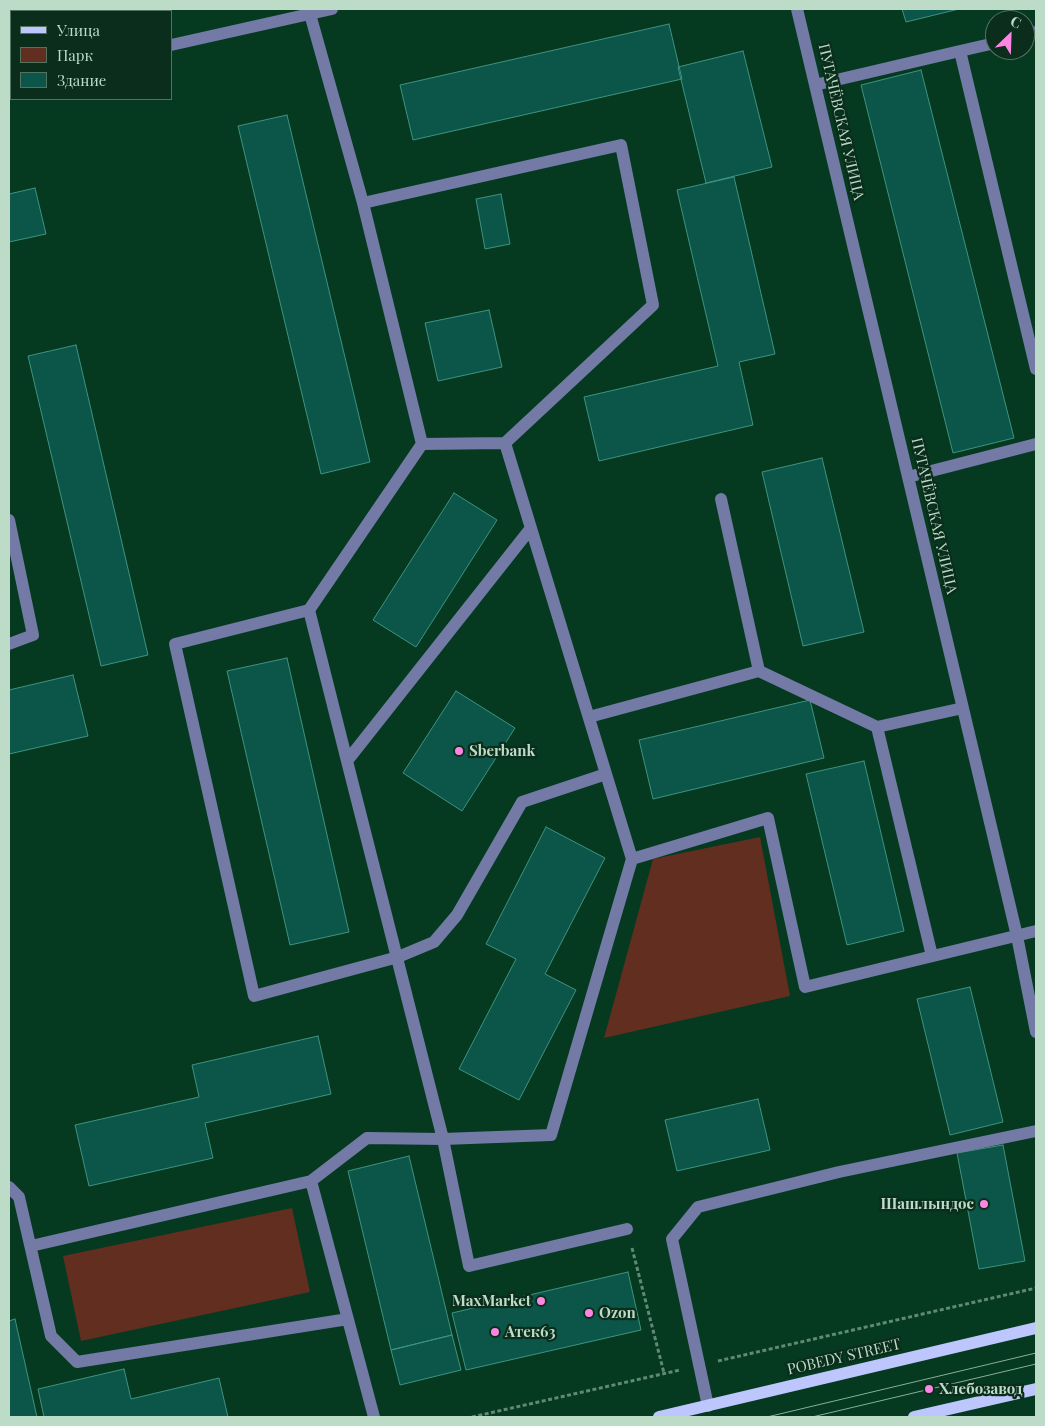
<!DOCTYPE html>
<meta charset="utf-8">
<style>
body{margin:0}
#map{position:relative;width:1045px;height:1426px;overflow:hidden;background:#053920;font-family:"Playfair Display",serif}
canvas{display:block}
.frame{position:absolute;inset:0;border:10px solid #bddcc7;pointer-events:none}
.legend{position:absolute;left:10px;top:10px;width:162px;height:90px;box-sizing:border-box;background:#0b2d1b;border:1px solid #527360;margin:0;padding:6px 9px;list-style:none;font-size:15px;color:#bddcc7}
.legend li{display:flex;align-items:center;gap:10px;height:25px}
.legend b{width:25px;border:1px solid #527360}
.north{position:absolute;left:985px;top:10px;width:50px;height:50px;box-sizing:border-box;background:#0b2d1b;border:1px solid #527360;border-radius:50%;rotate:24deg;font-size:14px;font-weight:700;line-height:20px;text-align:center;color:#bddcc7}
.north::after{content:'';display:block;margin:auto;width:18px;height:22px;background:#fd86e2;clip-path:polygon(50% 0,100% 100%,50% 72%,0 100%)}
</style>
<div id="map">
<canvas width="1045" height="1426"></canvas>
<div class="frame"></div>
<ul class="legend">
<li><b style="height:6px;background:#bdc7fd"></b>Улица</li>
<li><b style="height:14px;background:#612e20"></b>Парк</li>
<li><b style="height:14px;background:#0c5649"></b>Здание</li>
</ul>
<div class="north">С</div>
</div>
<script>
const g = document.querySelector('canvas').getContext('2d');
g.lineJoin = 'round';
function fill(path, color) { g.fillStyle = color; g.fill(path, 'evenodd'); }
const toPath = rows => new Path2D(rows.map(r => 'M' + r).join(''));
function trace(path, color, width, dash) { g.strokeStyle = color; g.lineWidth = width; g.lineCap = dash ? 'butt' : 'round'; g.setLineDash(dash || []); g.stroke(path); }
function label(font, color, halo, rows, align = 'center') {
  g.font = font + ' "Playfair Display",serif'; g.lineWidth = 4.5; g.setLineDash([]); g.textBaseline = 'middle'; g.strokeStyle = halo; g.fillStyle = color; for (const [text, x, y, turn = 0] of rows) {
    g.save(); g.translate(x, y); g.rotate((+turn || 0) * Math.PI / 180); g.textAlign = isNaN(turn) ? turn : align; if (halo) g.strokeText(text, 0, 0); g.fillText(text, 0, 0); g.restore();
  }
}
const green = toPath([
 [760,837,790,996,604,1038,653,859],
 [292,1208,310,1292,81,1341,63,1256]
]);
const building = toPath([
 [902,9,959,9,906,22,902,9],
 [669,24,682,79,413,140,400,85,669,24],
 [743,51,772,167,706,183,678,67,743,51],
 [921,70,1014,438,953,453,861,85,921,70],
 [287,115,370,462,321,474,238,126,287,115],
 [734,177,775,354,739,362,753,425,599,461,584,397,718,366,677,190,734,177],
 [35,188,46,234,9,242,9,194,35,188],
 [501,194,510,244,485,249,476,199,501,194],
 [489,310,502,367,438,381,425,323,489,310],
 [76,345,148,655,101,666,28,356,76,345],
 [822,458,864,632,803,646,762,472,822,458],
 [454,493,497,520,416,647,373,620,454,493],
 [287,658,349,932,290,945,227,671,287,658],
 [73,675,88,736,9,754,9,690,73,675],
 [456,691,515,728,462,811,403,773,456,691],
 [810,700,824,758,653,799,639,740,810,700],
 [864,761,904,931,847,945,806,774,864,761],
 [546,827,605,858,545,974,576,990,519,1100,459,1069,516,959,486,944,546,827],
 [970,987,1003,1122,950,1135,917,999,970,987],
 [318,1036,331,1094,205,1123,213,1158,89,1186,75,1125,199,1097,192,1065,318,1036],
 [758,1099,770,1150,677,1171,665,1120,758,1099],
 [1003,1145,1025,1261,979,1269,957,1153,1003,1145],
 [409,1156,452,1335,391,1350,348,1171,409,1156],
 [628,1272,641,1330,466,1370,452,1313,628,1272],
 [15,1319,37,1417,9,1417,9,1321,15,1319],
 [452,1335,461,1370,400,1385,391,1350,452,1335],
 [124,1369,131,1399,219,1378,228,1417,44,1417,38,1389,124,1369]
]);
const path = toPath([
 [632,1248,664,1373],
 [718,1361,1036,1288],
 [472,1417,680,1370]
]);
const minor = toPath([
 [32,9,32,11],
 [797,9,1017,936,1036,1032],
 [310,14,363,203,422,444,309,610,347,761,531,528],
 [1025,35,1036,32],
 [171,45,332,9],
 [960,51,995,43],
 [9,82,11,82],
 [815,85,960,51,1036,369],
 [363,203,621,145,653,305,505,443,632,859],
 [422,444,505,443],
 [908,477,1036,444],
 [721,499,759,671],
 [9,520,33,635,9,644],
 [309,610,175,644,254,996,398,957,434,942,457,915,522,802,606,774],
 [589,717,759,671,877,727],
 [347,761,443,1139,469,1266,627,1229],
 [932,956,877,727,963,708],
 [311,1181,367,1138,443,1139,551,1135,632,859,768,818,805,987,1036,931],
 [9,1187,19,1197,51,1336,77,1362,348,1319],
 [31,1246,311,1181,374,1417],
 [708,1406,672,1239,698,1207,839,1172,1036,1131]
]);
const major = toPath([
 [659,1417,1036,1328],
 [914,1417,1036,1389]
]);
const tram = toPath([
 [767,1417,1036,1353],
 [812,1417,1036,1364]
]);
const markers = [
 [459,751,5,"#fd86e2"],
 [984,1204,5,"#fd86e2"],
 [541,1301,5,"#fd86e2"],
 [589,1313,5,"#fd86e2"],
 [495,1332,5,"#fd86e2"],
 [929,1389,5,"#fd86e2"]
];
const streetNames = [
 ["ПУГАЧЁВСКАЯ УЛИЦА",841,122,77],
 ["ПУГАЧЁВСКАЯ УЛИЦА",934,516,77],
 ["POBEDY STREET",844,1357,-13]
];
const poiNames = [
 ["Sberbank",469,751],
 ["Шашлындос",974,1204,"right"],
 ["MaxMarket",531,1301,"right"],
 ["Ozon",599,1313],
 ["Атек63",505,1332],
 ["Хлебозавод",939,1389]
];
fill(green, '#612e20');
fill(building, '#0c5649');
trace(building, '#3f9380', 1);
trace(path, '#608a73', 3, [4, 2.5]);
trace(minor, '#727aa5', 12);
trace(major, '#bdc7fd', 12);
trace(tram, '#8aaf99', 1);
for (const [x, y, r, color] of markers) { const dot = new Path2D(); dot.arc(x, y, r, 0, 2 * Math.PI); g.fillStyle = color; g.fill(dot); trace(dot, '#0b2d1b', 2); }
label('15px', '#bddcc7', '#0b2d1b', streetNames);
label('bold 15px', '#bddcc7', '#0b2d1b', poiNames, 'left');
</script>
